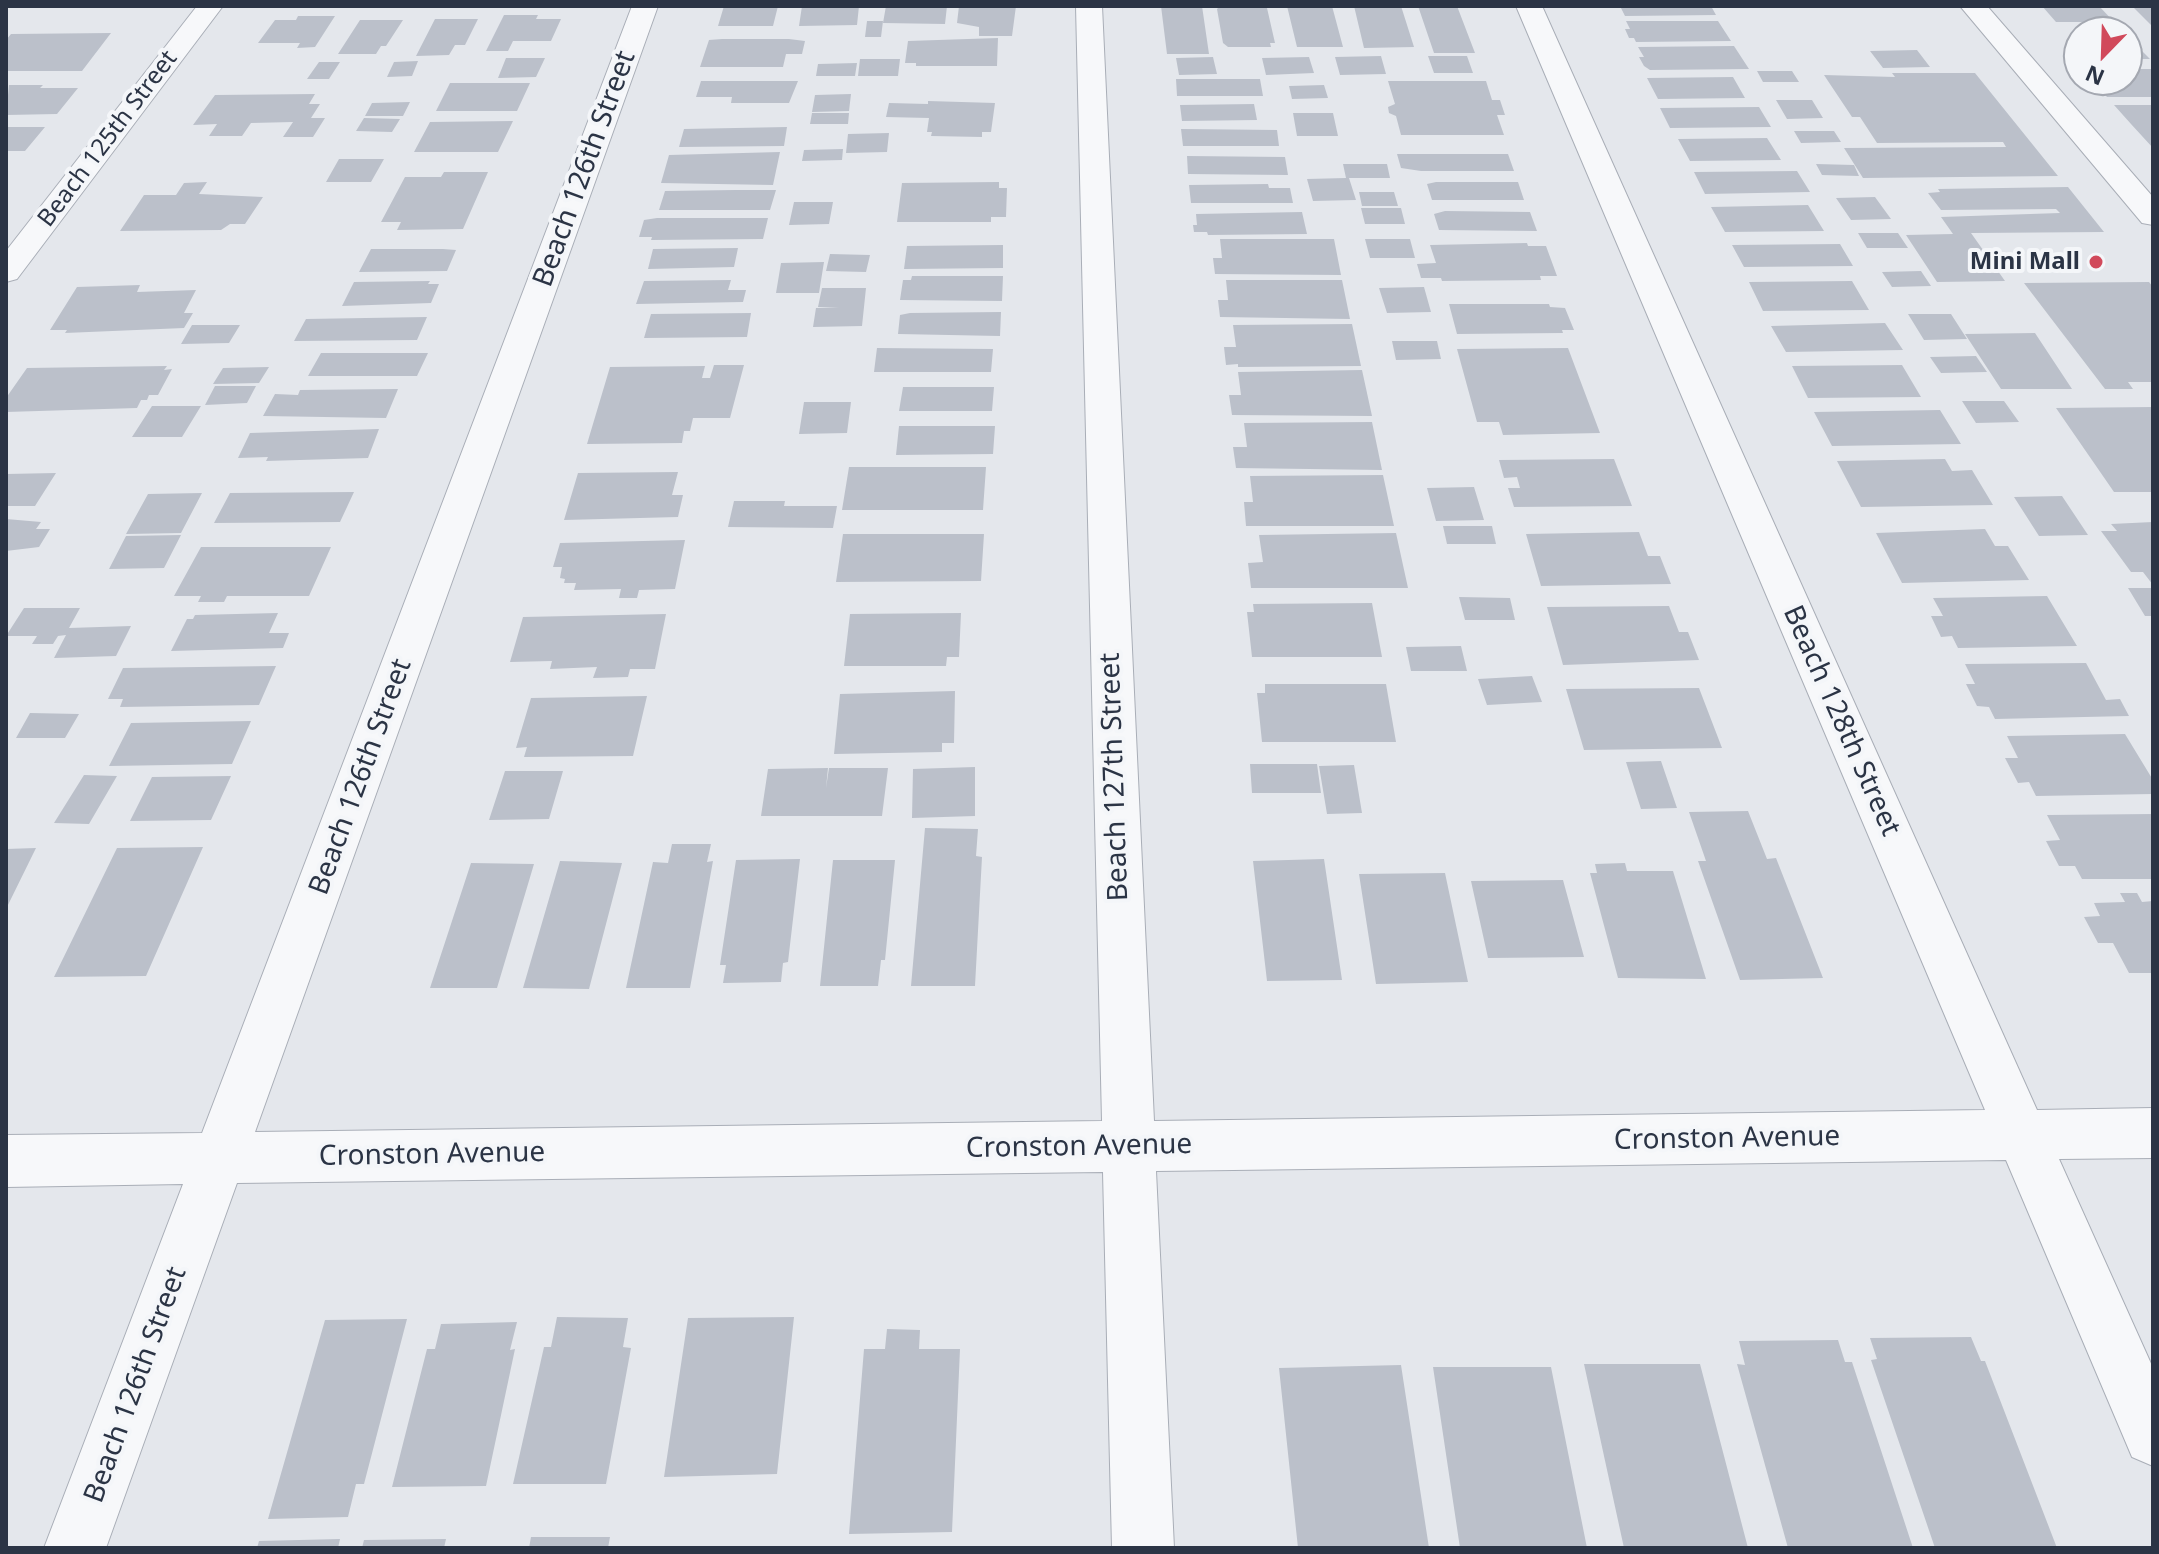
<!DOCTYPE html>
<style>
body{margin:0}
#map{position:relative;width:2159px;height:1554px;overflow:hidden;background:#e4e7ec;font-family:"Noto Sans",sans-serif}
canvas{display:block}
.frame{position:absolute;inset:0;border:8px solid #2b3445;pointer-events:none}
.north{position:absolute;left:2063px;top:16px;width:80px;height:80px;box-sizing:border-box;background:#f4f6f9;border:2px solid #a4a8b1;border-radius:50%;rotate:203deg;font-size:22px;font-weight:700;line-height:32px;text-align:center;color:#2b3445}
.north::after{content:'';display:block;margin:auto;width:28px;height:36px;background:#d1495b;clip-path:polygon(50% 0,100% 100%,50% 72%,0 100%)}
</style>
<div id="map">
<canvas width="2159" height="1554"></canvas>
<div class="frame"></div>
<div class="north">N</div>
</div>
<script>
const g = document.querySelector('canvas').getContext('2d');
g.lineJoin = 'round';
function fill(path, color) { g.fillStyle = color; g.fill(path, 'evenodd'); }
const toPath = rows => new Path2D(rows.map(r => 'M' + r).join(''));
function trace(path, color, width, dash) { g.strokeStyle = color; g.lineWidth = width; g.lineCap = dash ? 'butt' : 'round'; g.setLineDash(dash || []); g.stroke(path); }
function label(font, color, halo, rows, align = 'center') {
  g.font = font + ' "Noto Sans",sans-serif'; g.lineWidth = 8; g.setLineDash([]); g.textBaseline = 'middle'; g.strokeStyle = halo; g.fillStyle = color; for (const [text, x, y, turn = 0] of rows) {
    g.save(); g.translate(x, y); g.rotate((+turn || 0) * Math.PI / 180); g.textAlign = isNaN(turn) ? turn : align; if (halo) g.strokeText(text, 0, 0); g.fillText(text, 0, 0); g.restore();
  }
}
const building = toPath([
 [724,6,778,6,773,26,718,26],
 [802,6,859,6,857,25,799,26],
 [886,6,947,6,945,24,883,23],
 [959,6,1016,6,1012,36,979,36,979,27,957,23],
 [1161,6,1202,6,1209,54,1167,54],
 [1220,6,1267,8,1275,43,1270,43,1271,47,1228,47,1223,43,1217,9],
 [1287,6,1332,6,1343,47,1297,47],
 [1354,6,1401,6,1414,47,1364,48],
 [1418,6,1457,6,1475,53,1434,53],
 [1620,6,1711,6,1716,15,1625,16],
 [2042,6,2099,6,2114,22,2056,22],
 [2132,6,2153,6,2153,27],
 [504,15,538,15,536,19,561,19,551,41,513,41,508,51,486,51],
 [298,16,335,16,315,47,297,48,300,43,258,43,275,20,296,20],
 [435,19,478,19,465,45,455,45,449,55,416,56],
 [360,20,403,20,386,46,381,46,376,54,338,54],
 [867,21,883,21,881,37,865,37],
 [1626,21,1718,21,1731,41,1636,42,1634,38,1629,38,1625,29,1630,29],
 [111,33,82,71,6,71,6,40,11,34],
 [2127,36,2150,59,2127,59],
 [998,38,997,66,916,66,916,63,905,63,908,41],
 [722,39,789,39,805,41,802,54,786,54,783,67,700,67,709,40],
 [1734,46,1749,69,1650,70,1644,66,1639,57,1644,57,1638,47],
 [1917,50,1930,67,1883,68,1870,51],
 [1381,56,1386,74,1340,75,1335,57],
 [1428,56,1467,56,1473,73,1434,73],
 [1213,57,1217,74,1179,75,1176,58],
 [1309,57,1314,73,1266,75,1262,58],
 [506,58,545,58,536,77,498,78],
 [860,59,900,59,898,76,858,76],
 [418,61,412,76,387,77,394,62],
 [319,62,340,62,329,79,307,79],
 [857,63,855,76,816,76,818,64],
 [2127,69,2153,69,2153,97,2107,97,2092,80,2127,80],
 [1757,71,1792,71,1799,82,1763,82],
 [1892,73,1975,73,2058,176,1863,178,1844,148,2006,147,2003,142,1877,143,1860,117,1852,117,1824,75,1895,77],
 [1733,77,1745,98,1658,99,1647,78],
 [1176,79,1260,79,1263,96,1177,96],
 [701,81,798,81,789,103,731,103,732,97,696,97],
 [1388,81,1486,81,1492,100,1500,100,1505,115,1497,115,1504,135,1401,135,1396,116,1389,113,1388,107,1395,104],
 [450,83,530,83,517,111,436,111],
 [9,85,43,85,40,88,78,88,57,114,6,115],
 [1324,85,1328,98,1292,99,1289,86],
 [315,94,309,104,320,104,311,118,325,118,313,137,283,137,293,122,251,123,242,136,209,136,217,124,193,125,215,95],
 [851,94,849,111,812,112,815,95],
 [1776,100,1812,100,1823,118,1787,119],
 [928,101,995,103,991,132,982,132,982,137,931,136,932,132,927,132,929,118,886,117,889,103,928,104],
 [410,102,403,116,365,116,372,103],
 [1254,104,1257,120,1182,121,1180,105],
 [2114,105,2153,105,2153,148,2131,124],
 [1759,107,1771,127,1670,128,1660,108],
 [812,113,849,113,848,124,810,124],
 [1293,113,1333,113,1338,136,1297,136],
 [364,118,400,119,392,132,356,131],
 [513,121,498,152,414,152,430,122],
 [6,127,45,127,25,151,6,151],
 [787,127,784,146,679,147,684,129],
 [1181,129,1277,130,1279,146,1183,146],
 [1794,131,1834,131,1841,142,1801,143],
 [889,133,887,152,846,153,848,134],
 [1767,138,1781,160,1690,161,1678,139],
 [843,149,842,160,802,161,804,150],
 [780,152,773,185,661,183,669,155],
 [1397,154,1508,154,1514,171,1421,171,1401,168],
 [1187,156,1285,157,1288,175,1188,174],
 [339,159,384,159,371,182,326,182],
 [1343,164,1387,164,1390,178,1349,178,1356,200,1313,201,1307,179,1346,178],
 [1816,164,1854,165,1859,176,1822,175],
 [1797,171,1810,192,1705,194,1694,172],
 [444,172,488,172,463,229,397,230,401,222,381,222,405,177,441,177],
 [207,182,199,194,263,197,245,224,230,224,221,230,120,231,144,195,176,195,184,183],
 [999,182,999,188,1007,188,1006,217,991,217,991,222,897,222,902,183],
 [1436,182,1518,182,1524,200,1432,200,1427,184],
 [1268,184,1269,188,1290,188,1293,203,1191,203,1189,185],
 [2068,187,2104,232,1971,233,2005,281,1937,282,1906,235,1953,234,1941,217,2060,213,2056,209,1941,210,1928,193,1940,192,1938,189],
 [735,190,776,190,770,210,659,210,665,191],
 [1359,192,1394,192,1398,206,1362,206],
 [1875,197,1891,219,1851,220,1836,198],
 [794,202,833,202,829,224,789,225],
 [1808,205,1824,231,1725,232,1711,207],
 [1361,208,1401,208,1405,224,1365,224],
 [1445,211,1530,212,1537,231,1439,230,1434,214],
 [1302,212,1307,234,1208,235,1207,232,1194,232,1193,225,1197,225,1196,214],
 [657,218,768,218,763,239,651,240,652,237,639,237,644,220],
 [1858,233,1898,233,1908,248,1867,248],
 [1220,239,1334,239,1341,275,1215,274,1213,258,1222,258],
 [1365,239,1410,239,1415,258,1370,258],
 [1527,243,1528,246,1546,246,1557,276,1540,276,1541,280,1442,281,1441,278,1421,278,1417,264,1436,263,1430,245],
 [1840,244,1853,266,1744,267,1732,245],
 [1003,245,1003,268,904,269,907,246],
 [738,248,734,267,648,269,653,249],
 [371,249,443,249,456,250,447,271,359,272],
 [830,254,870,255,866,272,826,271],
 [824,262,819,293,776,293,781,263],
 [1921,271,1931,286,1892,287,1882,272],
 [912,276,1003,276,1002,301,900,300,903,280,911,280],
 [731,280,728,290,746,290,743,302,636,304,644,281],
 [1226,280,1342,280,1350,319,1220,317,1218,300,1228,300],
 [430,281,428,284,439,284,431,303,342,306,354,282],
 [1852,281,1869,310,1763,311,1749,282],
 [2149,282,2153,287,2153,382,2128,382,2133,389,2105,389,2024,283],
 [140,285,137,292,196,290,184,313,193,313,184,328,65,333,67,330,50,330,77,287],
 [1424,287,1431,312,1387,313,1379,288],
 [822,288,866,288,862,326,813,327,816,308,839,308,818,307],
 [1449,304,1549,304,1550,307,1565,308,1574,330,1562,330,1563,333,1457,334],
 [1001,312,1000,336,898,334,900,315,910,313],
 [751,313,747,337,644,338,651,314],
 [1908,314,1951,314,1967,339,1924,340],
 [427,317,417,340,294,341,306,319],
 [1885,323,1903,350,1786,352,1771,326],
 [1352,324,1361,366,1238,367,1238,364,1226,365,1224,347,1236,347,1233,325],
 [192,325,240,325,229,343,181,344],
 [2035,333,2072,389,2001,389,1965,334],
 [1392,341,1437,341,1441,359,1396,360],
 [877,348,993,349,991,372,874,372],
 [1568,348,1600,433,1503,435,1499,422,1477,422,1457,349],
 [321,353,428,353,417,376,308,376],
 [1976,356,1987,372,1941,373,1930,357],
 [714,365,744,365,730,418,693,418,690,431,684,431,682,443,587,444,610,367,705,366,702,378,710,378],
 [1902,365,1921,397,1808,398,1792,366],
 [167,366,164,370,172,369,158,395,149,395,147,400,141,400,137,408,6,412,6,398,27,368],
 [269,367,259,383,213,384,223,368],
 [1362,370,1372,416,1232,415,1229,395,1241,395,1238,372],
 [215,386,256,386,247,403,205,405],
 [903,387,994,387,992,411,899,411],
 [398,389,386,418,263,416,275,394,298,395,300,390],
 [1962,401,2004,401,2019,422,1976,423],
 [804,402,851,402,847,433,799,434],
 [152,406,201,406,182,437,132,437],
 [2153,407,2153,492,2114,492,2056,408],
 [1940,410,1961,444,1832,446,1814,412],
 [1372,422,1382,470,1236,468,1233,447,1247,447,1244,423],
 [899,426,995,426,993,454,896,455],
 [379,429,368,458,266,461,268,457,238,458,250,433],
 [1614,459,1632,506,1514,507,1508,488,1520,488,1517,477,1504,478,1499,460],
 [1945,459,1952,471,1972,470,1993,505,1861,507,1837,461],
 [849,467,986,467,983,510,842,510],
 [678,472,672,495,683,495,678,517,564,520,578,473],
 [56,473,35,506,6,506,6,474],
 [1383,475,1394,526,1246,526,1244,502,1253,502,1250,476],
 [1474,487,1484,520,1436,521,1427,488],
 [354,492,340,522,214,523,230,493],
 [202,493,181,533,126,534,148,494],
 [2062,496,2088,535,2039,536,2014,497],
 [734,501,785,501,784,506,837,506,833,528,728,527],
 [6,519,41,522,36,529,50,529,39,547,6,551],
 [2153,522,2153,585,2143,572,2131,572,2101,531,2117,531,2111,524],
 [1443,526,1492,526,1496,544,1447,544],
 [1985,529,1995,546,2008,546,2029,580,1902,583,1876,533],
 [1639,532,1648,556,1660,556,1671,584,1541,586,1526,534],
 [1396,533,1408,588,1251,588,1248,563,1263,562,1259,535],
 [843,534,984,534,981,581,836,582],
 [181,535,164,568,109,569,126,536],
 [685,540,675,589,639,590,637,598,619,598,621,589,574,590,576,583,564,583,565,579,560,578,562,567,553,567,560,543],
 [201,547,331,547,309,596,227,596,224,602,198,602,201,596,174,596],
 [2128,588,2153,588,2153,616,2145,616],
 [2047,596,2077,646,1958,648,1952,636,1941,637,1931,616,1943,616,1933,598],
 [1459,597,1510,598,1515,620,1465,620],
 [1372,603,1382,657,1252,657,1247,612,1254,612,1253,604],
 [1669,606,1679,632,1688,632,1699,660,1563,665,1547,607],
 [24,608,80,608,69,628,131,626,116,656,54,658,66,635,58,636,53,644,32,644,37,636,6,636],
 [278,613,269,633,289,633,283,648,171,651,187,619,193,619,195,615],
 [961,613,959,657,947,657,946,666,844,666,850,614],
 [666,614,655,669,630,669,628,677,593,678,597,667,550,669,552,661,510,662,523,617],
 [1461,646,1467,671,1411,671,1406,647],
 [2086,663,2106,700,2120,699,2129,716,1995,719,1989,707,1977,706,1966,684,1975,684,1965,664],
 [276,666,259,705,120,707,123,699,108,699,123,668],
 [1532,676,1542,702,1487,705,1478,679],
 [1265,684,1386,684,1396,742,1262,742,1257,693,1265,693],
 [1699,688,1722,748,1584,750,1566,689],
 [955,691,954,743,942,743,942,752,834,754,840,694],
 [647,696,633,756,524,757,527,747,516,748,531,698],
 [30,713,79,714,65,738,16,738],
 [251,721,232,764,109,766,131,723],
 [2125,734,2153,780,2153,794,2036,796,2029,782,2018,783,2005,758,2018,758,2007,736],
 [1661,761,1677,808,1641,809,1626,762],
 [1250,764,1317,764,1321,793,1252,793],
 [1354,765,1362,813,1327,814,1319,766],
 [975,767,975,816,912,818,913,769],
 [828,768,826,788,829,768,888,768,882,816,761,816,768,769],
 [505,771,563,771,549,819,489,820],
 [84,775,117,776,89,824,54,823],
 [231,776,211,820,130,821,152,777],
 [1748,811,1767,859,1776,858,1823,978,1740,980,1698,861,1706,861,1689,812],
 [2153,814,2153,879,2082,879,2075,866,2059,866,2046,841,2060,840,2047,815],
 [925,828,978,829,976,856,982,857,975,986,911,986],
 [672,844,711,844,707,862,713,861,690,988,626,988,653,862,668,863],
 [203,847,146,976,54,977,117,848],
 [36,848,6,909,6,849],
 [800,859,788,962,783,963,781,982,723,983,726,965,720,965,736,860],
 [1324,859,1342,980,1267,981,1253,861],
 [833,860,895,860,885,960,881,960,878,986,820,986],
 [560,861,622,863,589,989,523,988],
 [471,863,534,864,497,988,430,988],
 [1625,863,1627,871,1673,871,1706,979,1618,978,1590,873,1597,873,1595,864],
 [1445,873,1468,982,1376,984,1359,874],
 [1563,880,1584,957,1488,958,1471,881],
 [2120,893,2137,893,2142,902,2153,901,2153,973,2129,973,2113,943,2098,943,2084,917,2100,916,2094,903,2125,902],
 [557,1317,628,1318,623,1347,631,1348,606,1484,513,1484,544,1347,551,1347],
 [794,1317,777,1474,664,1477,688,1318],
 [407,1319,364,1484,356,1484,348,1517,268,1519,325,1320],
 [517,1322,510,1350,515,1349,486,1486,392,1487,427,1349,435,1349,441,1324],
 [887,1329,920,1330,919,1349,960,1349,952,1532,849,1534,864,1349,885,1349],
 [1971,1337,1981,1361,1985,1361,2057,1548,1935,1548,1871,1360,1877,1359,1870,1338],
 [1838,1340,1845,1362,1852,1362,1913,1548,1788,1548,1737,1364,1745,1365,1739,1341],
 [1584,1364,1700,1364,1748,1548,1624,1548],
 [1401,1365,1429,1548,1298,1548,1279,1368],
 [1433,1367,1551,1367,1587,1548,1460,1548],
 [531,1537,610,1537,608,1548,529,1548],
 [340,1539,338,1548,257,1548,259,1541],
 [446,1539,444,1548,362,1548,364,1540]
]);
const street = toPath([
 [197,6,223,6,17,279,6,282,6,251,197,6],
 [632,6,658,6,255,1132,1102,1121,1076,6,1102,6,1154,1121,1985,1110,1516,6,1542,6,2037,1110,2153,1108,2153,1158,2059,1159,2153,1368,2153,1466,2132,1457,2006,1160,1156,1171,1174,1548,1112,1548,1103,1172,237,1183,106,1548,44,1548,183,1184,6,1187,6,1135,202,1133,632,6],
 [1960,6,1987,6,2153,197,2153,225,2142,223,1960,6]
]);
const markers = [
 [2096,262,8,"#d1495b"]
];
const farStreetnames = [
 ["Beach 125th Street",108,139,-53]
];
const farPoinames = [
 ["Mini Mall",2080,262]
];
const streetNames = [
 ["Beach 126th Street",585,169,-70],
 ["Beach 128th Street",1841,721,66],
 ["Beach 126th Street",361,777,-70],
 ["Beach 127th Street",1115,777,-92],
 ["Cronston Avenue",1727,1139,-1],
 ["Cronston Avenue",1079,1147,-1],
 ["Cronston Avenue",432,1155,-1],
 ["Beach 126th Street",136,1385,-70]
];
fill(building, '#bbc0ca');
trace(street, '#a9aeb7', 2);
fill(street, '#f7f8fa');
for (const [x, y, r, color] of markers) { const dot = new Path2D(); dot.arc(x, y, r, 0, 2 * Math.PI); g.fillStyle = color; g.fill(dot); trace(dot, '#f4f6f9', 3); }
label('24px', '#2b3445', '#f4f6f9', farStreetnames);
label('bold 24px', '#2b3445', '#f4f6f9', farPoinames, 'right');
label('28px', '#2b3445', '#f4f6f9', streetNames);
</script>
